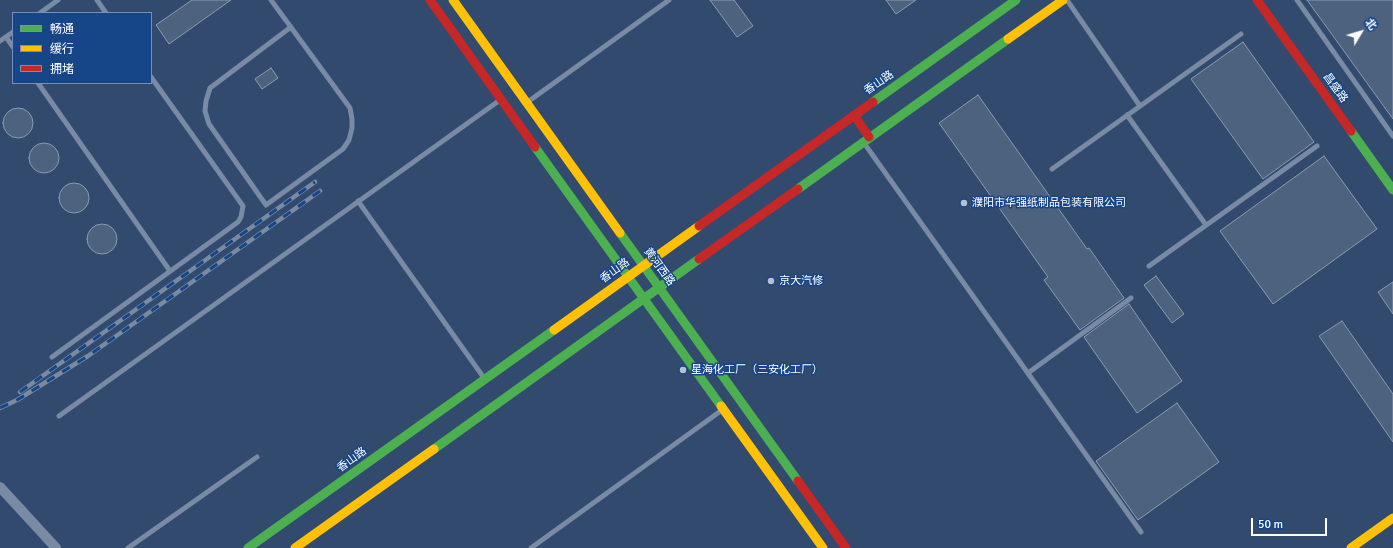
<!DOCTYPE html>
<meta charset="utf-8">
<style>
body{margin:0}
#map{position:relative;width:1393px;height:548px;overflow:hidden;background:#314a6e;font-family:Signika,"Noto Sans SC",sans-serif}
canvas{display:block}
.legend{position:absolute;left:12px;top:12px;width:140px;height:72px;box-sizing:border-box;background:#174688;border:1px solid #7490b8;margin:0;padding:5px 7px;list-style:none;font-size:12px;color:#fff}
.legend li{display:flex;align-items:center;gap:8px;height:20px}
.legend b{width:20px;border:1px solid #7490b8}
.north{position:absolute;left:1341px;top:12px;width:40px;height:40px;-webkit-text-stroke:3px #174688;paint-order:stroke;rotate:52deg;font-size:11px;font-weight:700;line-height:16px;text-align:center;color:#fff}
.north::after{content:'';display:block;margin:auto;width:14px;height:18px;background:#fff;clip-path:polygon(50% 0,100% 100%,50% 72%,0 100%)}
.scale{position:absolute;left:1251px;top:518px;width:76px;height:18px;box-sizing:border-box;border:2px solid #fff;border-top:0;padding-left:5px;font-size:12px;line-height:14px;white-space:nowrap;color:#fff;-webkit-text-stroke:3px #174688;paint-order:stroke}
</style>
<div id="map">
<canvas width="1393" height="548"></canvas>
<ul class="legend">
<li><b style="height:5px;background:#4caf50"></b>畅通</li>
<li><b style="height:5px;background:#ffc107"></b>缓行</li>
<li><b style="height:5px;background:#c62828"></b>拥堵</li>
</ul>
<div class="north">北</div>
<div class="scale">50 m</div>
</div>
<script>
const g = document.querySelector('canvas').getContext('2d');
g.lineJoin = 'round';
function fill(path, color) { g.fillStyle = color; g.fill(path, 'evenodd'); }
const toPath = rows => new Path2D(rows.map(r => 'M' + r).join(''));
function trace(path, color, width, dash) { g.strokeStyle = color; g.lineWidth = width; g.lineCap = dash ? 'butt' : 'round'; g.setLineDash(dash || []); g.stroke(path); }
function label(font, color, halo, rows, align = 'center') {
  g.font = font + ' Signika,"Noto Sans SC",sans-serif'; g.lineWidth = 3; g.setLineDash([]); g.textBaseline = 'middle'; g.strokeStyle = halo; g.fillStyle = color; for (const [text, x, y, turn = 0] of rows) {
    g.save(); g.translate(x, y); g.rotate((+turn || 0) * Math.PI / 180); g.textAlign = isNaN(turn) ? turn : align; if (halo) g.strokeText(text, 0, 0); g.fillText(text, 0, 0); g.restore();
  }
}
const building = toPath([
 [192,0,231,0,169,44,156,25,192,0],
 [710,0,734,0,753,26,737,37,710,0],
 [886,0,916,0,896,14,886,0],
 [1307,0,1393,0,1393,119,1307,0],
 [1243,42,1314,142,1263,179,1191,79,1243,42],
 [271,68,278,78,262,89,255,79,271,68],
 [978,95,1087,249,1089,248,1124,298,1080,330,1044,280,1048,277,939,123,978,95],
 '3 123a15 15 0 1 1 30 0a15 15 0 1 1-30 0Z',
 '29 158a15 15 0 1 1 30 0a15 15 0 1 1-30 0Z',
 [1324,156,1377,229,1273,304,1220,231,1324,156],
 '59 198a15 15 0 1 1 30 0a15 15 0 1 1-30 0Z',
 '87 239a15 15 0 1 1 30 0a15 15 0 1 1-30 0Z',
 [1156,276,1184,314,1172,323,1144,285,1156,276],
 [1393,282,1393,314,1378,292,1393,282],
 [1129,304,1182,381,1137,413,1084,337,1129,304],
 [1342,321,1393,394,1393,442,1319,336,1342,321],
 [1177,403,1219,462,1138,520,1096,461,1177,403]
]);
const lane = toPath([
 [97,0,106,13],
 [271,0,350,108,352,119,352,128,349,140,343,149,266,205,209,124,205,111,206,101,210,88,291,27],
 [1067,0,1140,106],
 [1297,0,1393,136],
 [40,13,58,0],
 [6,37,13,47],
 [0,41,13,32],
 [38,83,170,271],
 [529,101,669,0],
 [1127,115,1206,225],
 [864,143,1141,532],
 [1052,169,1241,34],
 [358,201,484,378],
 [1149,266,1317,146],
 [52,357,238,222,241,217,243,206,151,77],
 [1028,373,1131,298],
 [59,416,500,100],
 [128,548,257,457],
 [531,548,722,410]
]);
const street = toPath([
 [0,487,56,548]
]);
const fast = toPath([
 [873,102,1016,0],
 [1351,131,1393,190],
 [535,147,721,406],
 [798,189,1008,39],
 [620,233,798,481],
 [434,449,699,259],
 [248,548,554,330]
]);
const slow = toPath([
 [453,0,620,233],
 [1008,39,1063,0],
 [554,330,699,226],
 [721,406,823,548],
 [295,548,434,449],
 [1351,548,1393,518]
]);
const jam = toPath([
 [430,0,535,147],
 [1257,0,1351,131],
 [854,115,869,137],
 [699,226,873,102],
 [699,259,798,189],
 [798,481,846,548]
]);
const rail = toPath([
 [20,392,315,182],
 [0,408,17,400,88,356,320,191]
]);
const markers = [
 [964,203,4,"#b7c0cc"],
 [771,281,4,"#b7c0cc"],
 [683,370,4,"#b7c0cc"]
];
const streetNames = [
 ["香山路",879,83,-35],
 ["昌盛路",1335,88,54],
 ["黄河西路",659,267,54],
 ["香山路",615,271,-36],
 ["香山路",352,460,-36]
];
const poiNames = [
 ["濮阳市华强纸制品包装有限公司",972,203],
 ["京大汽修",779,281],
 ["星海化工厂（三安化工厂）",691,370]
];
fill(building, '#4d627e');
trace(building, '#8c9bb1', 1);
trace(lane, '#788aa4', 5);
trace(street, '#788aa4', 10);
trace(fast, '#4caf50', 9);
trace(slow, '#ffc107', 9);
trace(jam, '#c62828', 9);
trace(rail, '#798ba3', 4.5);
trace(rail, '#174688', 3, [9]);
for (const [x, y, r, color] of markers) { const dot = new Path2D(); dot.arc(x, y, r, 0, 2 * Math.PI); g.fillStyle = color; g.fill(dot); trace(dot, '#174688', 1.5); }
label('11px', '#fff', '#174688', streetNames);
label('11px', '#fff', '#174688', poiNames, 'left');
</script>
